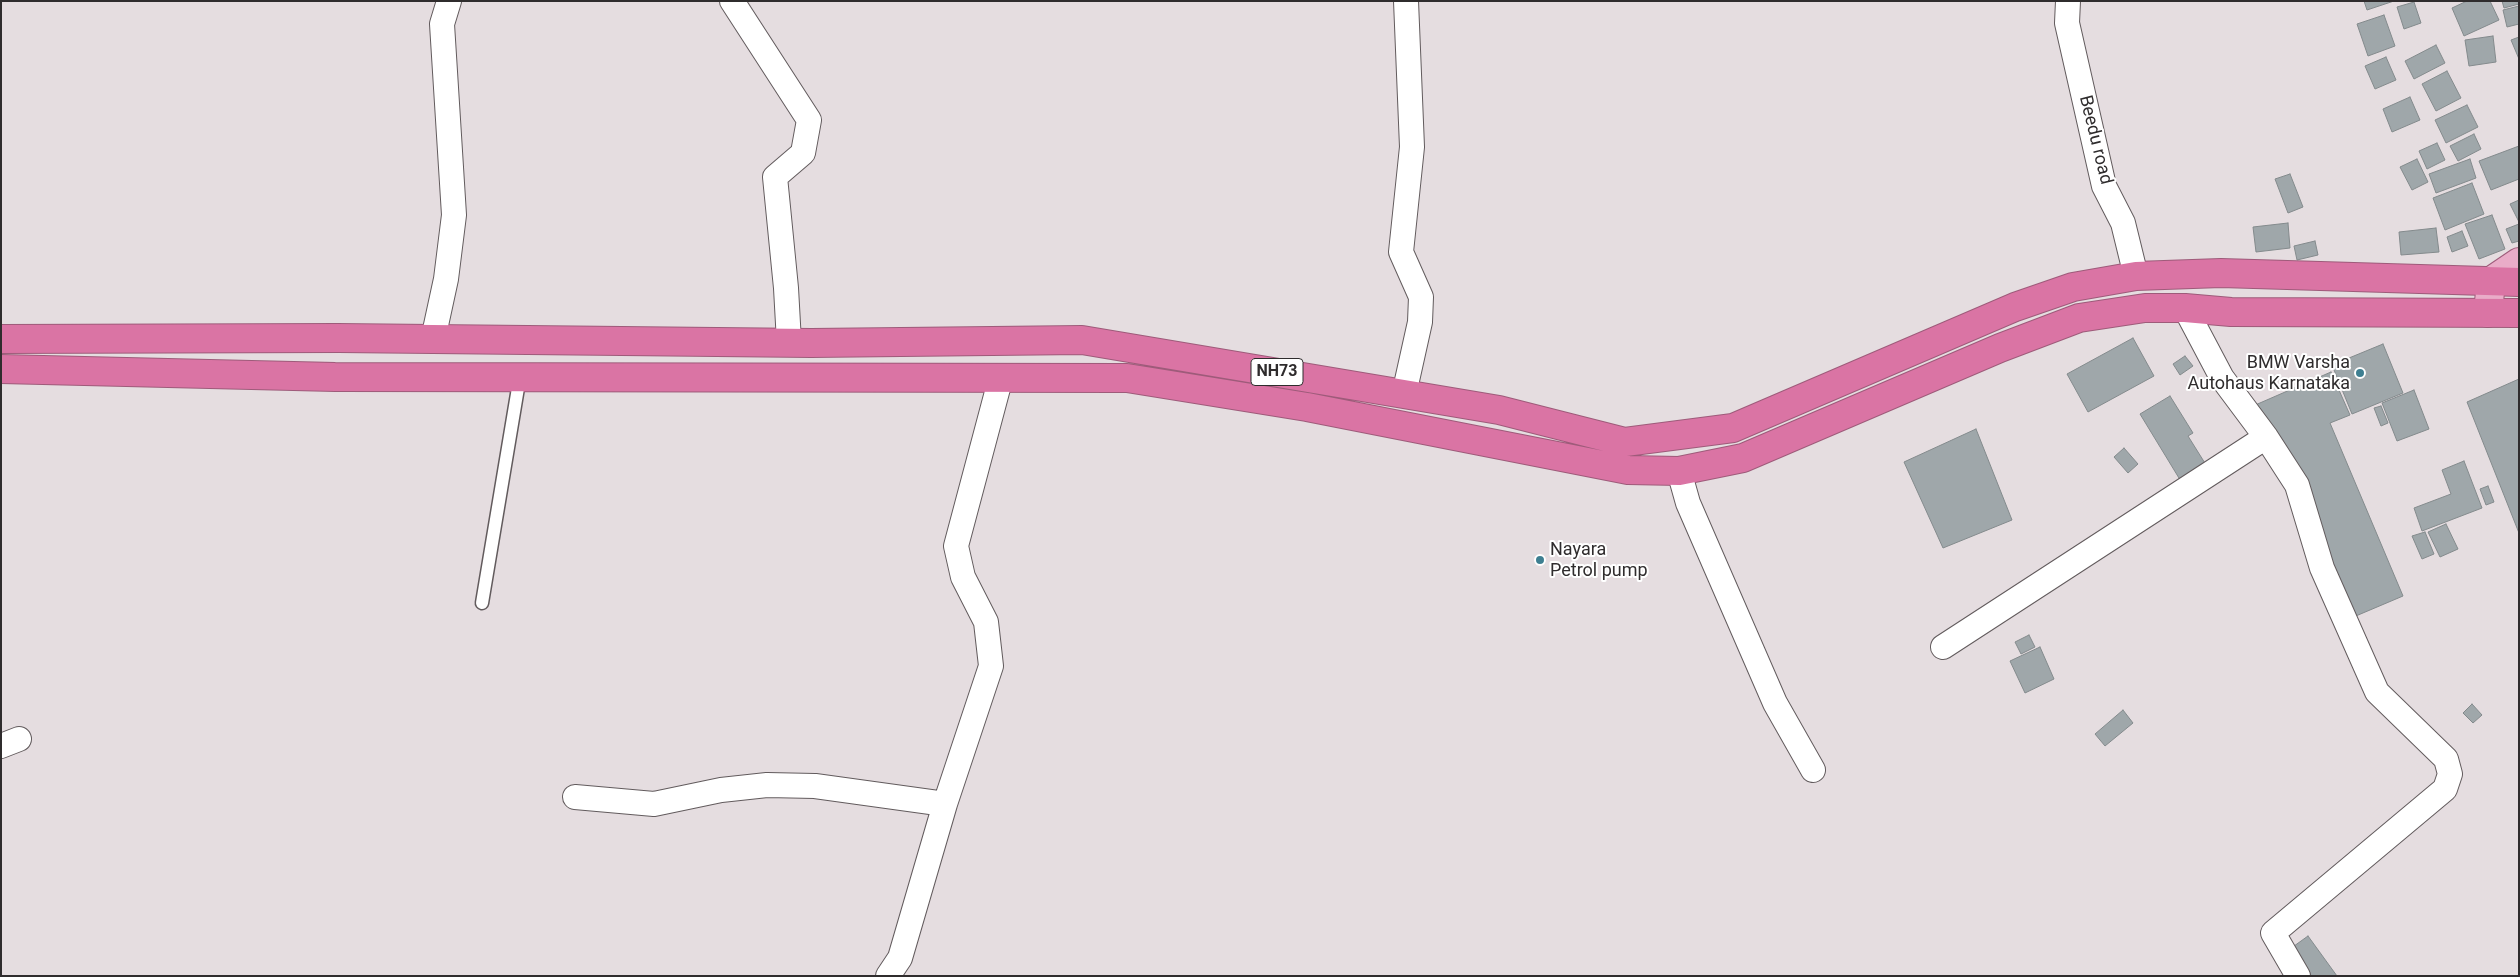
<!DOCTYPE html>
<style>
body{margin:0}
#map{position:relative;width:2520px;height:977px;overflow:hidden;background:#e5dde0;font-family:Roboto,sans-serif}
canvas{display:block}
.frame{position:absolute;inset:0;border:2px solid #2f2c2d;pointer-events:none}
</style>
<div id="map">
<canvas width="2520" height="977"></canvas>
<div class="frame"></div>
</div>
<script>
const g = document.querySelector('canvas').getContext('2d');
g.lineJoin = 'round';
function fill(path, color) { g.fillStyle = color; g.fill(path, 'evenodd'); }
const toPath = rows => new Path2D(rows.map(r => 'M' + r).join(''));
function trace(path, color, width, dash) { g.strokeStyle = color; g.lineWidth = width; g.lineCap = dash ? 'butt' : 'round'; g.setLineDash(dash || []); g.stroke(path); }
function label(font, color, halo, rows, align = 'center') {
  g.font = font + ' Roboto,sans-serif'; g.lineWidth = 4; g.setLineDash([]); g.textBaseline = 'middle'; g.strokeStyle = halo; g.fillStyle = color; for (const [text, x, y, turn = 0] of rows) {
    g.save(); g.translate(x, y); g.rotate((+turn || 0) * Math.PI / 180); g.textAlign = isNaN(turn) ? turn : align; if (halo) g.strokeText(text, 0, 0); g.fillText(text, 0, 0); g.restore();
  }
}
const building = toPath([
 [2364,1,2394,1,2367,10,2364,1],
 [2467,1,2490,1,2499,20,2464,36,2452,8,2467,1],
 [2502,1,2519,1,2519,4,2504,8,2502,1],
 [2414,2,2421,23,2404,29,2397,7,2414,2],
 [2519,6,2519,24,2507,27,2503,10,2519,6],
 [2384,15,2395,46,2368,56,2357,24,2384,15],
 [2493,36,2496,62,2469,66,2465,40,2493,36],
 [2519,37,2519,59,2511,40,2519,37],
 [2436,45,2445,63,2414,79,2405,61,2436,45],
 [2386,57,2396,80,2375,89,2365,66,2386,57],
 [2447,71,2461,98,2436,111,2422,84,2447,71],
 [2410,97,2420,120,2392,132,2383,109,2410,97],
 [2467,105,2478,127,2446,143,2435,120,2467,105],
 [2474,134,2481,149,2458,161,2450,146,2474,134],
 [2437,143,2445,160,2427,169,2419,151,2437,143],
 [2519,146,2519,179,2491,190,2479,161,2519,146],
 [2417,159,2428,182,2412,190,2400,167,2417,159],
 [2470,159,2476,178,2436,193,2429,174,2470,159],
 [2290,174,2303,207,2288,213,2275,179,2290,174],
 [2472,183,2484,214,2445,230,2433,198,2472,183],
 [2519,200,2519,222,2510,204,2519,200],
 [2492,215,2505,249,2479,259,2465,224,2492,215],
 [2288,223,2290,248,2256,252,2253,227,2288,223],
 [2519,224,2519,241,2512,243,2506,229,2519,224],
 [2436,228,2439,252,2401,255,2399,232,2436,228],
 [2462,231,2468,246,2452,252,2447,237,2462,231],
 [2315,241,2318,255,2297,260,2294,246,2315,241],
 [2133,338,2154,376,2088,412,2067,374,2133,338],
 [2383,344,2403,393,2352,414,2332,365,2383,344],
 [2185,356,2193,366,2180,375,2173,364,2185,356],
 [2331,372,2350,415,2330,423,2403,596,2344,621,2253,406,2331,372],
 [2519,379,2519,533,2467,402,2519,379],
 [2414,390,2429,429,2397,441,2382,403,2414,390],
 [2170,396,2193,433,2188,436,2208,468,2182,483,2140,414,2170,396],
 [2381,406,2388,423,2381,426,2374,408,2381,406],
 [1976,429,2012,520,1943,548,1904,462,1976,429],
 [2124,448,2138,464,2128,473,2114,457,2124,448],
 [2464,461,2482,508,2422,531,2414,508,2451,494,2442,470,2464,461],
 [2488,486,2494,502,2486,505,2480,489,2488,486],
 [2446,524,2458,549,2440,557,2428,532,2446,524],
 [2425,532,2434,554,2422,559,2412,536,2425,532],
 [2029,635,2035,647,2021,654,2015,642,2029,635],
 [2040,647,2054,679,2025,693,2010,661,2040,647],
 [2472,704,2482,715,2473,723,2463,713,2472,704],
 [2123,710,2133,723,2105,746,2095,734,2123,710],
 [2308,936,2337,976,2299,976,2283,954,2308,936]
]);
const lane = toPath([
 [482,603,520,376]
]);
const street = toPath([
 [732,1,809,120,803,153,775,177,786,288,789,342],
 [2068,1,2067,23,2104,186,2123,223,2136,276],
 [2185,308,2222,378,2266,437,2297,485,2322,568,2377,692,2446,759,2450,774,2445,789,2273,933,2298,976],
 [433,339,446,279,454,215,442,24,449,1],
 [1404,394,1420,322,1421,297,1401,252,1412,147,1406,1],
 [1679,471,1688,503,1775,703,1813,770],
 [1943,647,2266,437],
 [1,746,19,739],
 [575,797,654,804,721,790,767,785,815,786,945,804],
 [888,976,900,958,945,804,991,666,986,622,963,577,956,546,1001,377]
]);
const primary = toPath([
 [2488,313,2491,281,2519,262]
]);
const highway = toPath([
 [1,339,338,338,811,343,1082,340,1499,410,1625,442,1733,428,2015,307,2073,287,2136,276,2221,273,2519,282],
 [1,369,335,377,1127,378,1307,407,1628,470,1679,471,1743,458,2000,348,2079,318,2145,308,2185,308,2231,312,2519,313]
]);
const markers = [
 [2360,373,5,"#3e7f91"],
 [1540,560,5,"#3e7f91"]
];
const shields = [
 [1277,372,52]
];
const shieldNames = [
 ["NH73",1277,372]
];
const streetNames = [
 ["Beedu road",2095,140,76]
];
const poiNames = [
 ["BMW Varsha",2350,363],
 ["Autohaus Karnataka",2350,384],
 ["Nayara",1550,550,"left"],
 ["Petrol pump",1550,571,"left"]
];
fill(building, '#9fa7aa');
trace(building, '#838a8c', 1);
trace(lane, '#625b5d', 15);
trace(street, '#625b5d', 26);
trace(primary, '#9e5b7a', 30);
trace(highway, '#9e5b7a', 30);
trace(lane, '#fff', 12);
trace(street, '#fff', 24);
trace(primary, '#e9acc8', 28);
trace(highway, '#da74a4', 28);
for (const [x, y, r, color] of markers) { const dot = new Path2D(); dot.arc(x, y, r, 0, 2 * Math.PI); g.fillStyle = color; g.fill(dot); trace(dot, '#fff', 2); }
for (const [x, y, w] of shields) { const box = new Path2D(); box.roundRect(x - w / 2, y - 13.5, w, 27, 4); g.fillStyle = '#fff'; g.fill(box); trace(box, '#2f2c2d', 1); }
label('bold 16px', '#2f2c2d', null, shieldNames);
label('18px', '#2f2c2d', '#fff', streetNames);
label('18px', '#2f2c2d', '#fff', poiNames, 'right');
</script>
